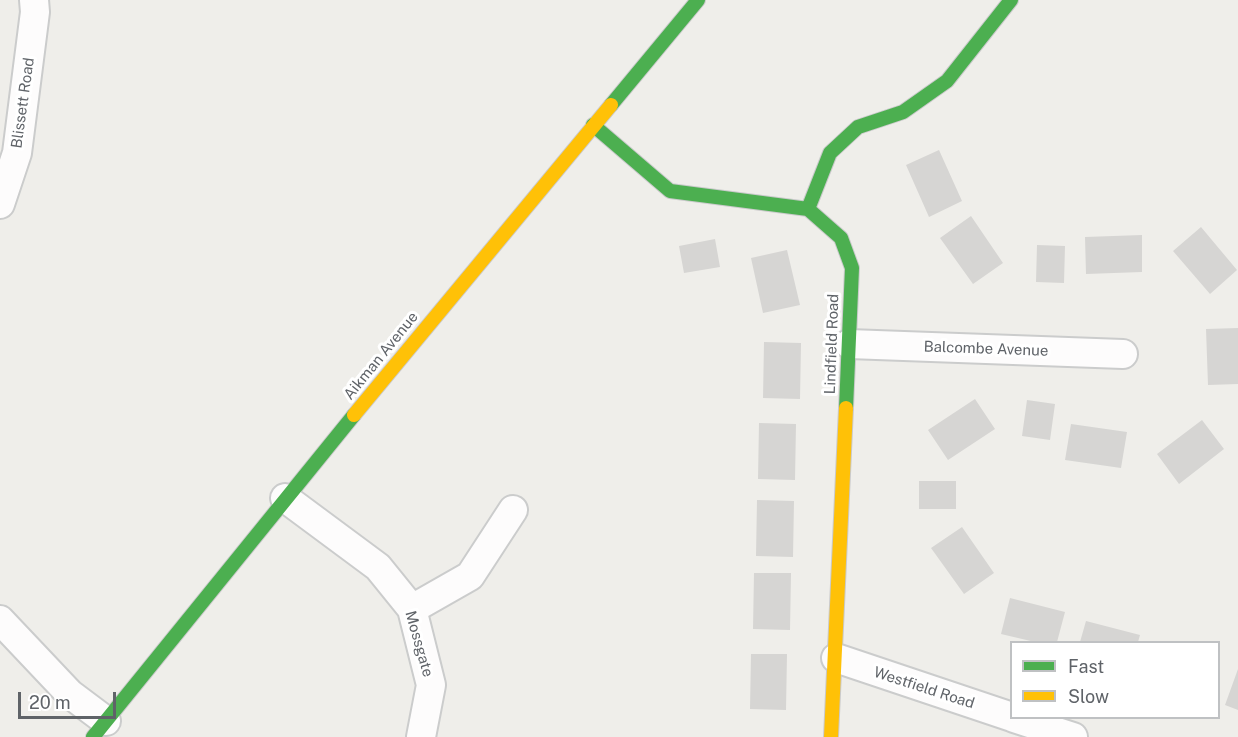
<!DOCTYPE html>
<style>
body{margin:0}
#map{position:relative;width:1238px;height:737px;overflow:hidden;background:#efeeea;font-family:"Public Sans",sans-serif}
canvas{display:block}
.legend{position:absolute;left:1010px;top:641px;width:210px;height:78px;box-sizing:border-box;background:#fff;border:2px solid #bfc1c3;margin:0;padding:8px 10px;list-style:none;font-size:18px;color:#5f6368}
.legend li{display:flex;align-items:center;gap:12px;height:30px}
.legend b{width:30px;border:2px solid #bfc1c3}
.scale{position:absolute;left:18px;top:692px;width:98px;height:27px;box-sizing:border-box;border:3px solid #5f6368;border-top:0;padding-left:8px;font-size:18px;line-height:21px;white-space:nowrap;color:#5f6368;-webkit-text-stroke:4px #fff;paint-order:stroke}
</style>
<div id="map">
<canvas width="1238" height="737"></canvas>
<ul class="legend">
<li><b style="height:8px;background:#4caf50"></b>Fast</li>
<li><b style="height:8px;background:#ffc107"></b>Slow</li>
</ul>
<div class="scale">20 m</div>
</div>
<script>
const g = document.querySelector('canvas').getContext('2d');
g.lineJoin = 'round';
function fill(path, color) { g.fillStyle = color; g.fill(path, 'evenodd'); }
const toPath = rows => new Path2D(rows.map(r => 'M' + r).join(''));
function trace(path, color, width, dash) { g.strokeStyle = color; g.lineWidth = width; g.lineCap = dash ? 'butt' : 'round'; g.setLineDash(dash || []); g.stroke(path); }
function label(font, color, halo, rows, align = 'center') {
  g.font = font + ' "Public Sans",sans-serif'; g.lineWidth = 6; g.setLineDash([]); g.textBaseline = 'middle'; g.strokeStyle = halo; g.fillStyle = color; for (const [text, x, y, turn = 0] of rows) {
    g.save(); g.translate(x, y); g.rotate((+turn || 0) * Math.PI / 180); g.textAlign = isNaN(turn) ? turn : align; if (halo) g.strokeText(text, 0, 0); g.fillText(text, 0, 0); g.restore();
  }
}
const building = toPath([
 [939,150,962,201,929,217,906,165],
 [971,216,1003,263,973,284,940,238],
 [1201,227,1237,270,1210,294,1173,251],
 [1142,235,1142,272,1086,274,1085,237],
 [715,239,720,267,684,273,679,246],
 [1037,245,1065,246,1064,283,1036,282],
 [787,250,800,305,763,313,751,258],
 [1238,328,1238,384,1208,385,1206,329],
 [764,342,801,343,800,399,763,398],
 [975,399,995,429,948,460,928,430],
 [1027,400,1055,404,1050,440,1022,436],
 [1202,420,1224,449,1179,484,1157,454],
 [759,423,796,424,795,480,758,479],
 [1071,424,1127,432,1121,468,1065,460],
 [919,481,956,481,956,509,919,509],
 [757,500,794,501,793,557,756,556],
 [962,527,994,573,964,594,931,548],
 [754,573,791,573,790,630,753,629],
 [1010,598,1065,612,1057,642,1035,642,1001,634],
 [1086,621,1140,635,1138,642,1080,642],
 [751,654,787,654,786,710,750,709],
 [1238,669,1238,710,1225,705]
]);
const street = toPath([
 [0,204,17,153,35,12,34,0],
 [849,344,1123,354],
 [285,498,378,567,412,609,431,685,421,737],
 [412,609,470,576,513,510],
 [0,620,70,694,106,721],
 [836,658,1012,717],
 [1014,718,1073,737]
]);
const fast = toPath([
 [611,105,698,0],
 [593,125,670,191,808,209,841,238,852,268,846,408],
 [808,209,830,153,858,127,903,112,947,81,1011,0],
 [93,737,354,415]
]);
const slow = toPath([
 [354,415,611,105],
 [831,737,846,408]
]);
const streetNames = [
 ["Blissett Road",23,103,-82],
 ["Lindfield Road",832,344,-88],
 ["Balcombe Avenue",986,349,2],
 ["Aikman Avenue",381,356,-51],
 ["Mossgate",419,644,74],
 ["Westfield Road",924,688,18]
];
fill(building, '#d6d5d3');
trace(street, '#cbcccc', 32);
trace(fast, '#cacacb', 16);
trace(slow, '#cacacb', 16);
trace(street, '#fdfcfc', 28);
trace(fast, '#4caf50', 14);
trace(slow, '#ffc107', 14);
label('15px', '#5f6368', '#fff', streetNames);
</script>
